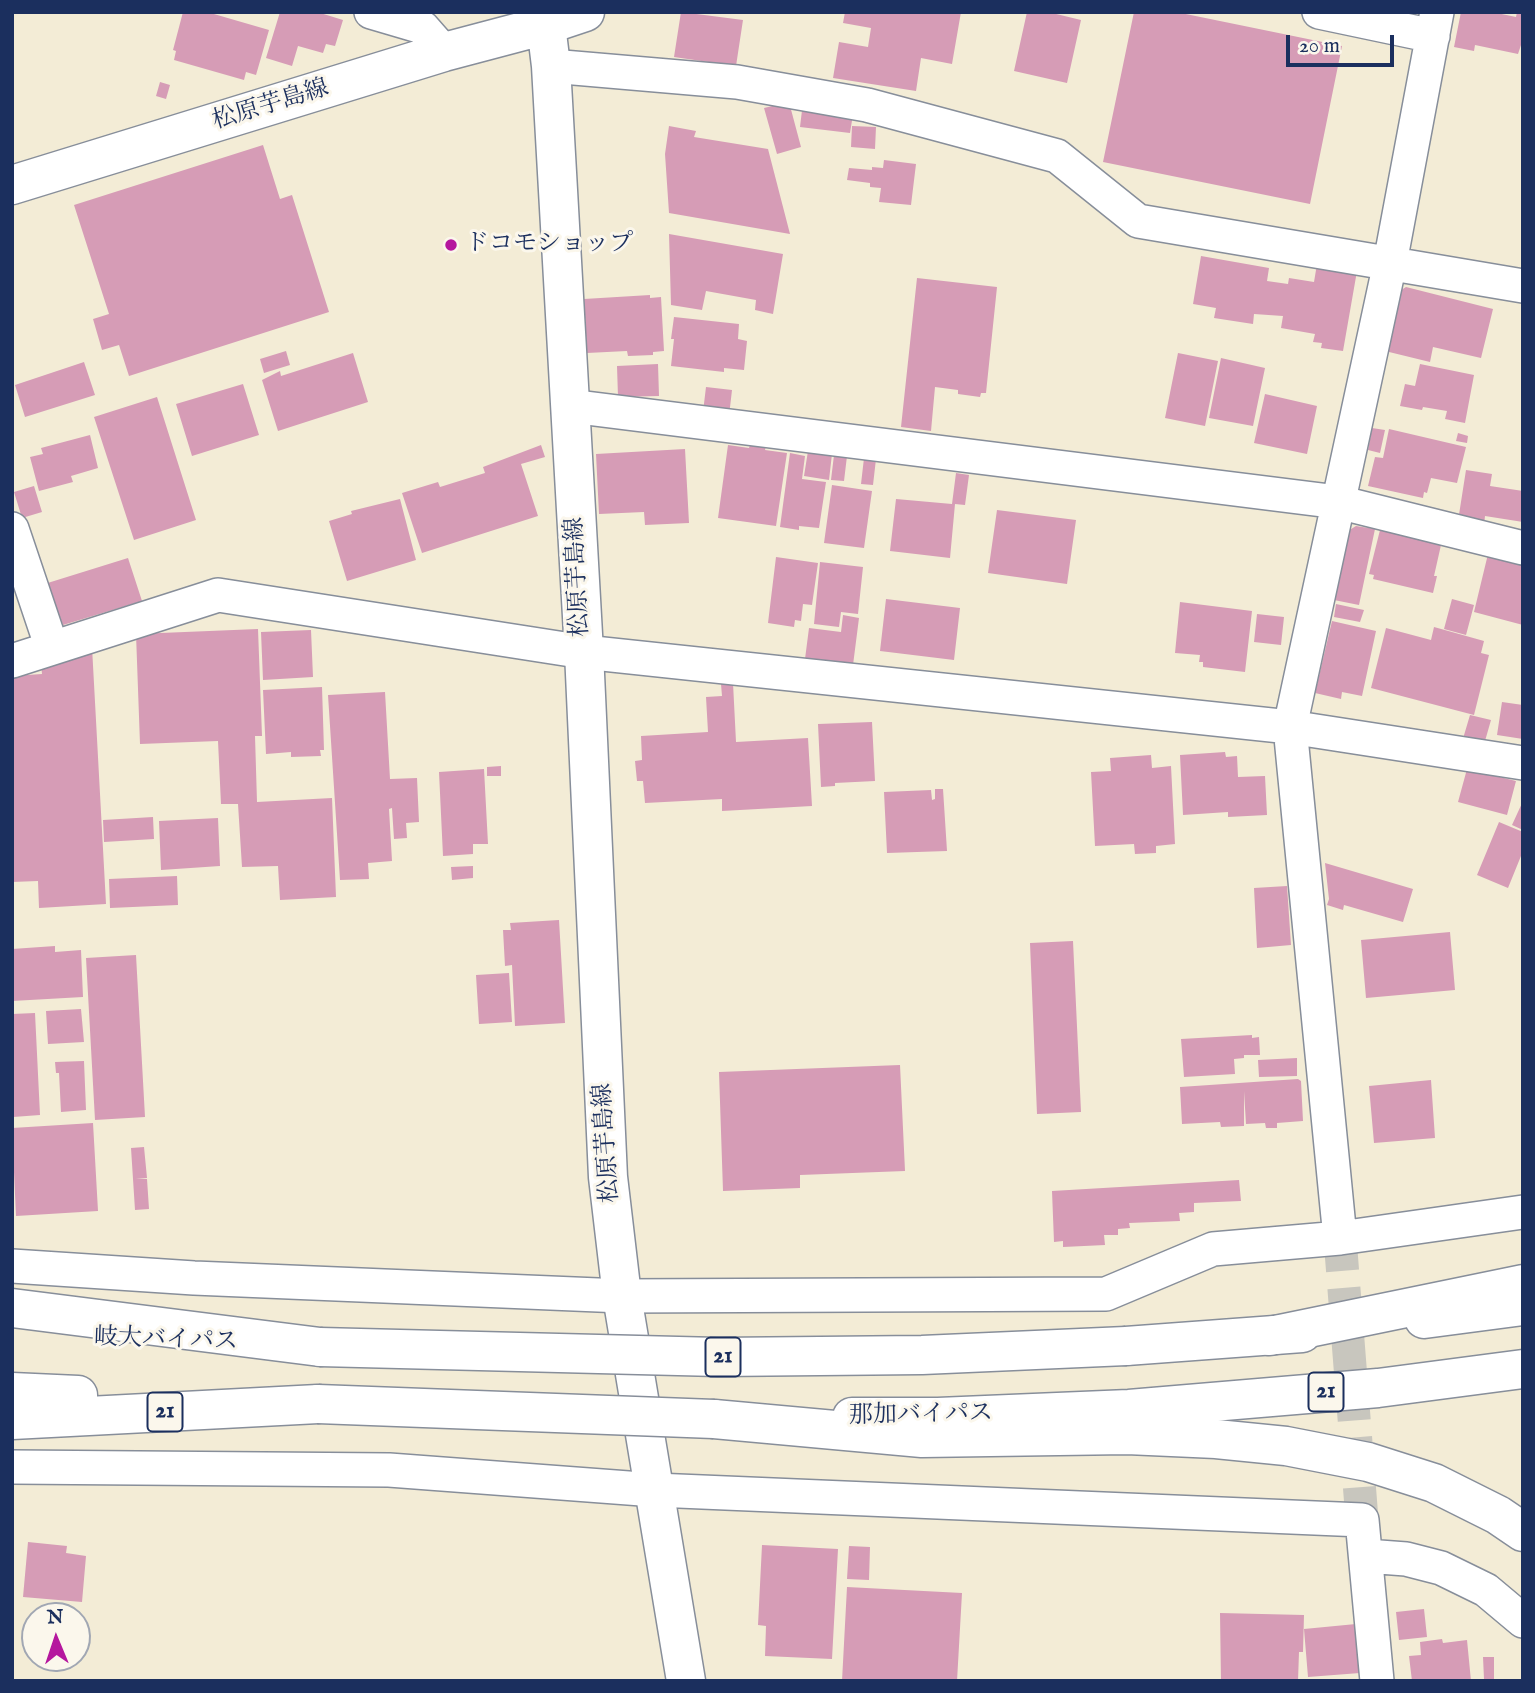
<!DOCTYPE html>
<meta charset="utf-8">
<style>
body{margin:0}
#map{position:relative;width:1535px;height:1693px;overflow:hidden;background:#f3ecd6;font-family:"IM FELL English",serif}
canvas{display:block}
.frame{position:absolute;inset:0;border:14px solid #1b2f5e;pointer-events:none}
.north{position:absolute;left:21px;top:1602px;width:70px;height:70px;box-sizing:border-box;background:#fbf7ec;border:2px solid #a1a7b3;border-radius:50%;rotate:358deg;font-size:19px;font-weight:700;line-height:28px;text-align:center;color:#1b2f5e}
.north::after{content:'';display:block;margin:auto;width:24px;height:32px;background:#b5179e;clip-path:polygon(50% 0,100% 100%,50% 72%,0 100%)}
.scale{position:absolute;left:1286px;top:35px;width:108px;height:32px;box-sizing:border-box;border:4px solid #1b2f5e;border-top:0;padding-left:9px;font-size:21px;line-height:24px;white-space:nowrap;color:#1b2f5e;-webkit-text-stroke:5px #fbf7ec;paint-order:stroke}
</style>
<div id="map">
<canvas width="1535" height="1693"></canvas>
<div class="frame"></div>
<div class="north">N</div>
<div class="scale">20 m</div>
</div>
<script>
const g = document.querySelector('canvas').getContext('2d');
g.lineJoin = 'round';
function fill(path, color) { g.fillStyle = color; g.fill(path, 'evenodd'); }
const toPath = rows => new Path2D(rows.map(r => 'M' + r).join(''));
function trace(path, color, width, dash) { g.strokeStyle = color; g.lineWidth = width; g.lineCap = dash ? 'butt' : 'round'; g.setLineDash(dash || []); g.stroke(path); }
function label(font, color, halo, rows, align = 'center') {
  g.font = font + ' "IM FELL English","Noto Serif JP",serif'; g.lineWidth = 6; g.setLineDash([]); g.textBaseline = 'middle'; g.strokeStyle = halo; g.fillStyle = color; for (const [text, x, y, turn = 0] of rows) {
    g.save(); g.translate(x, y); g.rotate((+turn || 0) * Math.PI / 180); g.textAlign = isNaN(turn) ? turn : align; if (halo) g.strokeText(text, 0, 0); g.fillText(text, 0, 0); g.restore();
  }
}
const building = toPath([
 [183,12,207,12,269,30,256,75,246,72,244,80,174,60,176,51,173,50],
 [280,12,317,12,343,20,335,46,326,44,323,53,298,46,292,66,266,58],
 [681,12,743,20,736,66,674,57],
 [845,12,961,12,952,64,921,58,916,91,833,78,839,42,868,47,871,28,843,23],
 [1027,12,1048,12,1081,20,1067,83,1014,71],
 [1134,12,1176,12,1342,46,1310,204,1103,162],
 [1461,12,1492,12,1516,17,1517,12,1523,12,1523,39,1518,54,1475,45,1474,51,1454,47],
 [160,82,170,85,166,99,156,96],
 [789,102,801,147,777,154,764,108],
 [803,102,854,108,850,133,800,127],
 [669,126,696,131,694,137,768,149,790,234,669,213,665,154],
 [852,126,876,127,875,149,851,147],
 [263,145,280,199,292,195,329,312,129,376,119,345,102,350,93,319,109,314,74,205],
 [884,160,916,164,911,205,879,202,881,188,870,187,870,183,847,180,849,168,872,170,872,167,883,168],
 [669,234,783,254,773,314,755,310,756,300,706,291,702,310,671,305],
 [1201,256,1269,268,1267,281,1288,284,1289,278,1314,282,1317,264,1357,271,1343,351,1321,348,1322,343,1313,342,1315,334,1281,328,1283,316,1254,314,1253,324,1214,318,1216,308,1193,304],
 [917,278,997,287,986,393,981,393,980,397,958,394,958,390,935,387,931,431,901,427],
 [1406,287,1493,309,1481,358,1433,347,1430,362,1385,351,1398,292],
 [650,295,650,298,661,297,664,351,653,352,653,355,628,356,627,351,587,353,584,299],
 [674,317,739,324,738,339,747,341,744,370,724,368,724,372,671,366,674,339,671,339],
 [286,351,290,365,264,373,260,359],
 [353,353,368,402,278,431,262,380,280,371,281,376],
 [1178,353,1218,361,1205,426,1165,418],
 [1221,358,1265,368,1253,426,1209,418],
 [84,362,95,395,25,417,15,385],
 [658,364,659,396,618,397,617,366],
 [1420,364,1474,375,1465,423,1445,419,1447,411,1423,407,1422,410,1400,406,1405,384,1415,386],
 [243,384,259,435,192,456,176,404],
 [706,387,732,390,729,416,703,412],
 [1265,394,1317,406,1307,454,1254,443],
 [157,397,196,520,134,540,94,417],
 [1372,428,1385,430,1380,453,1368,450],
 [1389,429,1466,447,1457,483,1431,478,1427,493,1424,492,1423,498,1368,486,1375,457,1383,458],
 [1458,433,1468,436,1467,443,1456,441],
 [90,435,98,468,71,476,73,482,39,491,30,457,43,454,41,448],
 [541,445,545,457,521,464,538,516,422,553,402,493,438,482,440,487,485,473,483,467],
 [728,445,749,448,750,445,766,446,765,450,787,453,776,526,718,518],
 [685,449,689,523,645,525,644,512,599,514,596,454],
 [808,451,832,454,829,480,804,476],
 [790,453,805,456,802,479,826,482,819,528,799,526,799,530,780,527],
 [834,455,847,456,844,481,831,480],
 [864,458,876,459,873,485,861,484],
 [1466,470,1492,474,1490,486,1523,491,1523,522,1485,516,1484,525,1458,521],
 [956,473,969,475,965,505,955,504,950,558,890,551,896,499,952,504],
 [832,485,872,491,864,548,824,543],
 [34,486,42,512,22,518,14,492],
 [400,499,416,560,347,581,329,521,352,514,351,511],
 [997,510,1076,520,1067,584,988,573],
 [1356,526,1375,529,1359,605,1334,600,1348,531],
 [1380,530,1441,545,1434,576,1437,576,1433,593,1373,579,1374,575,1369,574],
 [1488,554,1523,563,1523,625,1474,612],
 [776,557,818,563,812,605,803,604,801,621,795,620,794,627,768,623],
 [128,558,142,601,63,625,60,617,49,620,38,586],
 [820,562,863,567,858,614,841,612,839,627,814,624],
 [886,599,960,608,954,660,880,651],
 [1452,599,1474,605,1466,635,1444,629],
 [1180,602,1252,611,1245,672,1203,667,1203,662,1199,662,1200,655,1175,653],
 [1336,604,1364,610,1360,622,1334,617],
 [1257,614,1284,617,1281,645,1254,642],
 [843,615,859,618,853,665,805,659,809,628,841,632],
 [1332,621,1376,631,1362,696,1342,692,1341,699,1315,693],
 [1434,627,1484,641,1481,653,1489,655,1474,715,1371,688,1386,628,1431,640],
 [258,629,262,736,255,736,257,802,332,798,336,897,280,900,278,866,242,867,238,804,221,804,218,741,140,744,136,634],
 [311,630,313,677,263,680,261,632],
 [92,647,106,904,39,908,38,881,12,882,12,676,42,674,41,663],
 [733,683,736,742,808,738,812,806,722,811,722,799,645,803,643,781,637,781,635,761,642,760,641,736,708,732,706,697,722,696,721,684],
 [322,687,324,750,320,750,321,756,291,757,291,752,266,754,263,690],
 [385,692,390,779,417,778,419,822,406,823,407,838,394,839,392,808,389,809,392,861,368,863,369,879,340,880,328,695],
 [1502,702,1523,705,1523,739,1497,735],
 [1470,715,1491,720,1483,748,1462,742],
 [872,722,875,781,835,783,835,786,821,787,818,724],
 [1225,752,1226,757,1237,756,1238,777,1265,776,1267,815,1228,817,1228,812,1183,815,1180,755],
 [1151,755,1152,768,1171,766,1175,844,1156,846,1156,853,1135,854,1134,844,1095,846,1091,772,1111,771,1110,758],
 [501,766,501,776,487,776,487,767],
 [484,769,488,844,473,844,473,854,443,856,439,772],
 [1467,769,1516,781,1507,815,1458,802],
 [935,789,943,789,947,851,887,853,884,792,931,790,932,800,935,799],
 [1523,801,1523,830,1512,825],
 [153,817,154,839,104,842,103,820],
 [218,818,220,866,161,870,159,821],
 [1499,822,1523,832,1523,851,1508,888,1477,875],
 [1325,863,1413,889,1403,922,1344,905,1343,910,1327,905,1329,899],
 [473,866,473,878,452,880,451,867],
 [177,876,178,905,110,908,109,879],
 [1287,886,1291,945,1257,948,1254,888],
 [559,920,565,1023,515,1026,512,965,505,966,503,930,511,930,510,923],
 [1450,932,1455,990,1366,998,1361,940],
 [1073,941,1081,1112,1037,1114,1030,943],
 [55,946,55,952,81,950,83,997,12,1001,12,949],
 [136,955,145,1117,95,1120,86,958],
 [509,973,512,1022,479,1024,476,975],
 [81,1009,84,1042,48,1044,46,1011],
 [35,1013,40,1115,13,1117,12,1014],
 [1252,1035,1252,1038,1259,1037,1260,1055,1244,1055,1244,1058,1234,1059,1235,1074,1184,1077,1181,1039],
 [1297,1058,1297,1076,1259,1077,1258,1060],
 [84,1061,86,1110,61,1112,59,1073,56,1073,55,1062],
 [900,1065,905,1171,800,1175,800,1188,723,1191,719,1072],
 [1298,1079,1301,1081,1303,1121,1277,1123,1277,1128,1266,1128,1265,1123,1246,1124,1244,1091,1244,1126,1221,1127,1220,1122,1182,1124,1180,1087],
 [1431,1080,1435,1138,1374,1143,1369,1086],
 [93,1123,98,1211,16,1216,12,1128],
 [144,1147,147,1178,136,1179,147,1179,149,1209,135,1210,131,1148],
 [1239,1180,1241,1201,1194,1203,1194,1212,1179,1213,1180,1221,1129,1223,1130,1228,1118,1229,1118,1235,1104,1235,1105,1245,1063,1247,1063,1241,1054,1242,1052,1191],
 [28,1542,67,1546,66,1553,86,1556,82,1602,23,1597],
 [762,1545,838,1549,832,1659,765,1656,766,1626,758,1625],
 [849,1546,870,1547,869,1580,847,1579],
 [847,1587,962,1593,957,1681,842,1681],
 [1424,1609,1427,1637,1399,1640,1396,1612],
 [1220,1613,1304,1615,1303,1652,1299,1652,1298,1681,1221,1681],
 [1356,1624,1360,1673,1308,1677,1304,1629],
 [1442,1639,1443,1643,1467,1640,1471,1681,1412,1681,1409,1656,1421,1655,1420,1642],
 [1483,1657,1494,1657,1494,1679,1484,1679]
]);
const minorTunnel = toPath([
 [1340,1238,1362,1520]
]);
const minor = toPath([
 [371,12,422,27,444,52],
 [1319,12,1433,36],
 [551,66,737,82,867,105,1057,156,1138,221,1523,286],
 [570,406,1338,502,1523,548],
 [12,529,52,648],
 [12,661,218,595,584,652,1290,727,1523,763],
 [1340,1238,1290,727,1390,263,1437,12],
 [12,1266,194,1278,622,1296,1106,1294,1213,1249,1340,1238,1523,1212],
 [12,1467,389,1470,655,1490,1362,1520,1377,1681],
 [1366,1556,1406,1559,1441,1568,1486,1590,1523,1621]
]);
const tertiary = toPath([
 [546,25,585,12]
]);
const secondary = toPath([
 [12,185,444,52,546,25,551,66,584,652,608,1177,622,1296,686,1681]
]);
const trunk = toPath([
 [12,1308,320,1347],
 [1424,1319,1523,1306],
 [1126,1346,1302,1333],
 [12,1392,78,1395],
 [852,1417,938,1417,1129,1409,1378,1388,1523,1369],
 [12,1420,318,1404]
]);
const motorway = toPath([
 [1270,1336,1523,1284],
 [714,1419,922,1438,1127,1435,1216,1439,1286,1446,1368,1462,1434,1483,1498,1515,1523,1532]
]);
const trunkBridge = toPath([
 [320,1347,718,1357,922,1355,1126,1346],
 [318,1404,714,1419]
]);
const markers = [
 [451,245,7,"#b5179e"]
];
const shields = [
 [723,1357,35],
 [1326,1392,35],
 [165,1412,35]
];
const shieldNames = [
 ["21",723,1357],
 ["21",1326,1392],
 ["21",165,1412]
];
const streetNames = [
 ["松原芋島線",271,106,-17],
 ["松原芋島線",579,577,-93],
 ["松原芋島線",608,1143,-94],
 ["岐大バイパス",166,1341,2],
 ["那加バイパス",921,1416,-1]
];
const poiNames = [
 ["ドコモショップ",465,245]
];
fill(building, '#d69cb6');
trace(minorTunnel, '#c8c6be', 33, [33, 17]);
trace(minor, '#878e9a', 36);
trace(tertiary, '#878e9a', 41);
trace(secondary, '#878e9a', 41);
trace(trunk, '#878e9a', 41);
trace(motorway, '#878e9a', 41);
trace(minor, '#fff', 33);
trace(tertiary, '#fff', 38);
trace(secondary, '#fff', 38);
trace(trunk, '#fff', 38);
trace(motorway, '#fff', 38);
trace(trunkBridge, '#878e9a', 41, []);
trace(trunkBridge, '#fff', 38);
for (const [x, y, r, color] of markers) { const dot = new Path2D(); dot.arc(x, y, r, 0, 2 * Math.PI); g.fillStyle = color; g.fill(dot); trace(dot, '#fbf7ec', 2.5); }
for (const [x, y, w] of shields) { const box = new Path2D(); box.roundRect(x - w / 2, y - 19.5, w, 39, 5); g.fillStyle = '#fbf7ec'; g.fill(box); trace(box, '#1b2f5e', 2); }
label('bold 23px', '#1b2f5e', null, shieldNames);
label('24px', '#1b2f5e', '#fbf7ec', streetNames);
label('24px', '#1b2f5e', '#fbf7ec', poiNames, 'left');
</script>
